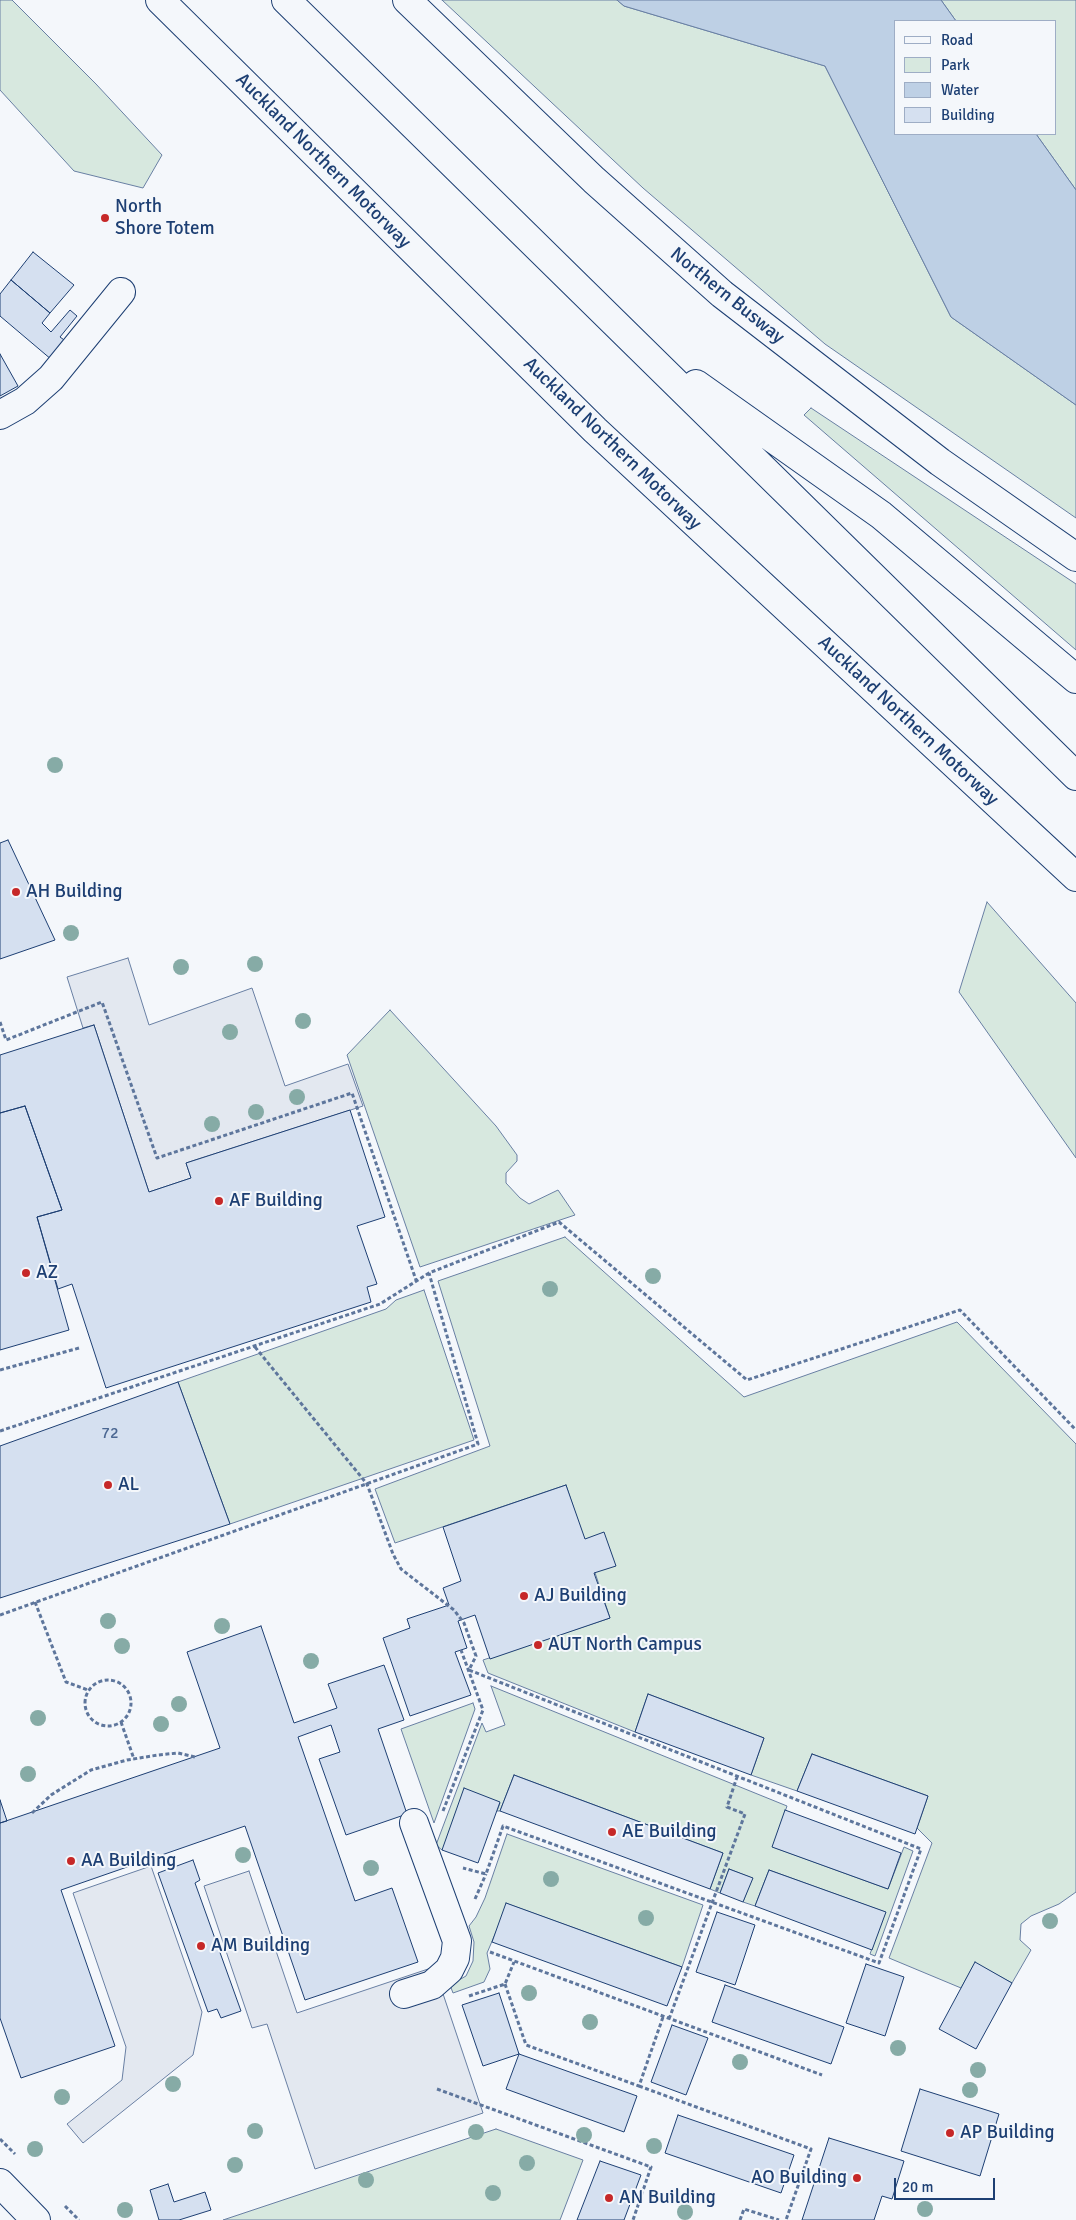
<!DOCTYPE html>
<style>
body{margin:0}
#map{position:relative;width:1076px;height:2220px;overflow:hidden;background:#f4f7fb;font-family:Signika,sans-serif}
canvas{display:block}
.legend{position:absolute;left:894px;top:20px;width:162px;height:115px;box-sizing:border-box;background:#f4f7fb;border:1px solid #9eadc5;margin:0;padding:6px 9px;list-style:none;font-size:15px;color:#1d3f73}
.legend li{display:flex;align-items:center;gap:10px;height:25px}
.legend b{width:25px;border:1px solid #9eadc5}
.scale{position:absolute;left:894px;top:2178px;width:101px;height:22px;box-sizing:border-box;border:2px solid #1d3f73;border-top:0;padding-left:6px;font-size:15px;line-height:18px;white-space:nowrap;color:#1d3f73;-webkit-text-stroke:4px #f4f7fb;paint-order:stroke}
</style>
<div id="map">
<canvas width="1076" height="2220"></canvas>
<ul class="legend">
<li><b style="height:6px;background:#f4f7fb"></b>Road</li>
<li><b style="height:14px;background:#d7e8df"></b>Park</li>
<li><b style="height:14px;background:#bed0e5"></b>Water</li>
<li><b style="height:14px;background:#d5e0f0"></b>Building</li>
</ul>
<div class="scale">20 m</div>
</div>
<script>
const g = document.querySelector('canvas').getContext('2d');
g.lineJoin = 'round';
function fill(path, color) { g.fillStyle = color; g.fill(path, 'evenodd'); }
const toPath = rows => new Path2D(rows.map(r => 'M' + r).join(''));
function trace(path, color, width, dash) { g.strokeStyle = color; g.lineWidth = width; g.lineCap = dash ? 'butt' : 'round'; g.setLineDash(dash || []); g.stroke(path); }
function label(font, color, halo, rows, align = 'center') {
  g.font = font + ' Signika,sans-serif'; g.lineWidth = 4; g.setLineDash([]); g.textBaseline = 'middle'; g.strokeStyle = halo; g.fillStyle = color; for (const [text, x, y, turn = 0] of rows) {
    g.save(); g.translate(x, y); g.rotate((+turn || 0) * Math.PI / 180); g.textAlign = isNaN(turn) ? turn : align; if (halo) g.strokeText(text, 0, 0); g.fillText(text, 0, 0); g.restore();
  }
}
const green = toPath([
 [0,0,12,0,96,84,162,155,143,188,74,171,0,90,0,0],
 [442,0,617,0,624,6,825,66,951,317,1076,405,1076,518,825,344,643,188,442,0],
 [941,0,1076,0,1076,190,1036,134,1055,134,1055,21,956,21,941,0],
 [811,408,1076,584,1076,650,804,415,811,408],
 [987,902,1076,1003,1076,1158,959,992,987,902],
 [390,1010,496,1126,517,1155,517,1161,506,1173,506,1183,520,1198,529,1204,558,1190,575,1215,420,1267,347,1055,390,1010],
 [565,1237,744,1397,957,1322,1076,1444,1076,1892,1059,1904,1031,1916,1021,1924,1020,1940,1031,1950,1012,1983,975,1963,961,1988,889,1958,932,1843,917,1828,928,1796,812,1754,797,1791,751,1775,764,1738,648,1694,635,1732,488,1673,483,1660,610,1618,566,1485,395,1543,375,1489,490,1446,438,1281,565,1237],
 [424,1290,474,1440,230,1524,178,1382,386,1309,396,1300,424,1290],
 [491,1686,787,1806,773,1847,888,1889,904,1847,913,1851,875,1956,870,1954,885,1912,769,1870,755,1906,743,1902,752,1878,729,1869,720,1893,710,1889,723,1853,514,1775,500,1811,497,1811,500,1803,442,1850,436,1845,482,1723,486,1732,505,1725,491,1686],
 [473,1703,475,1709,434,1823,401,1729,473,1703],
 [507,1834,703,1905,682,1967,508,1904,487,1953,490,1969,484,1982,453,1993,450,1985,466,1976,473,1961,474,1942,469,1926,476,1917,485,1898,507,1834],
 [496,2129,583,2160,560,2220,223,2220,496,2129]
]);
const parking = toPath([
 [128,958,149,1025,252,988,285,1086,348,1064,363,1106,186,1163,191,1178,149,1192,94,1025,83,1028,67,977,128,958],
 [151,1866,202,2012,193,2055,83,2143,67,2124,122,2080,126,2047,73,1893,151,1866],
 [249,1871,297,2013,434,1967,483,2113,315,2169,267,2024,252,2028,204,1886,249,1871]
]);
const water = toPath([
 [617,0,941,0,956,21,895,21,895,134,1036,134,1076,190,1076,405,951,317,825,66,624,6,617,0]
]);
const building = toPath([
 [33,252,74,285,50,313,11,280,33,252],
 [11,280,50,313,42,323,51,332,70,310,77,316,60,337,67,342,52,360,0,316,0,294,11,280],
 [0,354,18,386,0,396,0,354],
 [8,840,55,940,0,959,0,843,8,840],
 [94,1025,149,1192,191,1178,186,1163,350,1110,385,1217,357,1226,377,1284,367,1287,371,1302,106,1388,72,1284,58,1289,37,1217,62,1210,25,1106,0,1113,0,1055,94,1025],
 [25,1106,62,1210,37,1217,69,1330,0,1350,0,1113,25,1106],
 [178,1382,230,1524,0,1598,0,1446,178,1382],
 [566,1485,585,1539,604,1532,616,1566,594,1573,610,1618,490,1659,475,1615,458,1621,467,1648,455,1652,471,1695,410,1716,383,1638,410,1628,407,1619,449,1605,443,1588,461,1581,443,1527,566,1485],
 [261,1626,294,1723,337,1708,328,1684,384,1665,404,1720,378,1729,407,1814,346,1835,319,1759,340,1752,331,1725,298,1737,355,1901,392,1888,418,1962,305,2000,245,1826,61,1890,115,2046,21,2078,0,2018,0,1823,220,1748,187,1652,261,1626],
 [648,1694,764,1738,751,1775,635,1732,648,1694],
 [812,1754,928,1796,915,1834,797,1791,812,1754],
 [514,1775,723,1853,710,1889,500,1811,514,1775],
 [464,1788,500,1802,478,1863,442,1850,464,1788],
 [0,1800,7,1821,0,1823,0,1800],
 [785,1810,901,1853,888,1889,772,1847,785,1810],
 [193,1860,200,1880,195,1883,241,2011,221,2018,217,2009,208,2012,158,1873,193,1860],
 [729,1869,753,1878,743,1902,720,1893,729,1869],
 [769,1870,886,1912,872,1950,755,1906,769,1870],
 [506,1903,682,1967,667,2006,492,1942,506,1903],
 [717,1912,755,1925,735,1985,696,1972,717,1912],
 [975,1962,1012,1983,976,2049,939,2029,975,1962],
 [866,1964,904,1977,885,2036,846,2023,866,1964],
 [725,1985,844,2027,831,2064,712,2022,725,1985],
 [499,1993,519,2054,483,2066,462,2005,499,1993],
 [672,2025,708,2038,686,2095,651,2082,672,2025],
 [519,2054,637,2096,624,2132,506,2089,519,2054],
 [920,2089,999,2114,980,2176,901,2151,920,2089],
 [678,2115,794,2155,781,2193,665,2153,678,2115],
 [829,2138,904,2161,892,2199,882,2196,874,2220,802,2220,829,2138],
 [600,2161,641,2175,624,2220,577,2220,600,2161],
 [168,2184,174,2202,205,2192,211,2210,179,2220,159,2220,150,2190,168,2184]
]);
const path = toPath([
 [0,1022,6,1040,102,1002,157,1158,352,1093,416,1280],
 [255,1347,367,1484,393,1554,401,1569,454,1610,464,1623,476,1656,469,1670,921,1849,879,1963,503,1826,486,1874,463,1868],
 [0,1370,79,1348],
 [0,1431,380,1304,429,1273,559,1222,747,1380,960,1310,1076,1430],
 [35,1602,66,1682,88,1690],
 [0,1615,478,1444,429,1273],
 '85 1703a23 23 0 1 1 46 0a23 23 0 1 1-46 0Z',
 [121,1722,134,1759],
 [443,1811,483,1710,461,1650],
 [32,1813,51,1795,91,1770,127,1760,158,1755,178,1753,195,1757],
 [475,1899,486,1874],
 [490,1952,822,2075],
 [505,1984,526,2045,639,2086,663,2017],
 [469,1996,505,1984,514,1962],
 [669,2019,745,1814,727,1807,737,1777],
 [639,2086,811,2149,786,2220],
 [437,2089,651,2167,633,2220],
 [0,2139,15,2154],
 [65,2206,79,2220],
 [740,2220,744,2209,779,2220]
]);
const minor = toPath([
 [407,0,594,180,722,294,940,462,1076,557],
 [0,415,25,401,51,378,121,292],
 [404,1994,432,1985,449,1970,455,1958,457,1941,414,1823]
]);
const major = toPath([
 [0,2183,36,2220]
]);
const highway = toPath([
 [160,0,595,430,1076,877],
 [286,0,1076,776],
 [696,384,881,515,1076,679]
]);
const trees = [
 [55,765],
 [71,933],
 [255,964],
 [181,967],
 [303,1021],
 [230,1032],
 [297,1097],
 [256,1112],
 [212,1124],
 [653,1276],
 [550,1289],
 [108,1621],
 [222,1626],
 [122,1646],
 [311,1661],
 [179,1704],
 [38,1718],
 [161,1724],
 [28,1774],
 [243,1855],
 [371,1868],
 [551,1879],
 [646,1918],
 [1050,1921],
 [529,1993],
 [590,2022],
 [898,2048],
 [740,2062],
 [978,2070],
 [173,2084],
 [970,2090],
 [62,2097],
 [255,2131],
 [476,2132],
 [584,2135],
 [654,2146],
 [35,2149],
 [527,2163],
 [235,2165],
 [366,2180],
 [493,2193],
 [925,2209],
 [125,2210],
 [685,2212]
];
const markers = [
 [105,218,5,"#c62828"],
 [16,892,5,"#c62828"],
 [219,1201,5,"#c62828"],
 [26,1273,5,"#c62828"],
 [108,1485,5,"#c62828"],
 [524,1596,5,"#c62828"],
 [538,1645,5,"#c62828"],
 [612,1832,5,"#c62828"],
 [71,1861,5,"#c62828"],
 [201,1946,5,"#c62828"],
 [950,2133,5,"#c62828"],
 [857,2178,5,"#c62828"],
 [609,2198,5,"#c62828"]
];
const numberNames = [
 ["72",110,1434]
];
const streetNames = [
 ["Auckland Northern Motorway",323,161,45],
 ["Northern Busway",727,296,39],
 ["Auckland Northern Motorway",612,444,44],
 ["Auckland Northern Motorway",908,721,43]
];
const poiNames = [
 ["North",115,207],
 ["Shore Totem",115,229],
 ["AH Building",26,892],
 ["AF Building",229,1201],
 ["AZ",36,1273],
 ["AL",118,1485],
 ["AJ Building",534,1596],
 ["AUT North Campus",548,1645],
 ["AE Building",622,1832],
 ["AA Building",81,1861],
 ["AM Building",211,1946],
 ["AP Building",960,2133],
 ["AO Building",847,2178,"right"],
 ["AN Building",619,2198]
];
fill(green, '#d7e8df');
trace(green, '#687fa3', 1);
fill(parking, '#e3e8f0');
trace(parking, '#687fa3', 1);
fill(water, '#bed0e5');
trace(water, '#687fa3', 1);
fill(building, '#d5e0f0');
trace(building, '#1d3f73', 1);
trace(minor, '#1d3f73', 30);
trace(major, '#1d3f73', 30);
trace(highway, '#1d3f73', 30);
trace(path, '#5e769c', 3, [4, 2.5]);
trace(minor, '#f4f7fb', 28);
trace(major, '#f4f7fb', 28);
trace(highway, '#f4f7fb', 28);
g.fillStyle = '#86aba6';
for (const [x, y] of trees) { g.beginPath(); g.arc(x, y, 8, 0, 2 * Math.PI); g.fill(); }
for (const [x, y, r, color] of markers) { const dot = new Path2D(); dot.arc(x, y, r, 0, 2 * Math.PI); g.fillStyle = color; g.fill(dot); trace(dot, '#f4f7fb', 2); }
label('16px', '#4b6792', null, numberNames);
label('19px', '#1d3f73', '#f4f7fb', streetNames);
label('19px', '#1d3f73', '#f4f7fb', poiNames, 'left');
</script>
